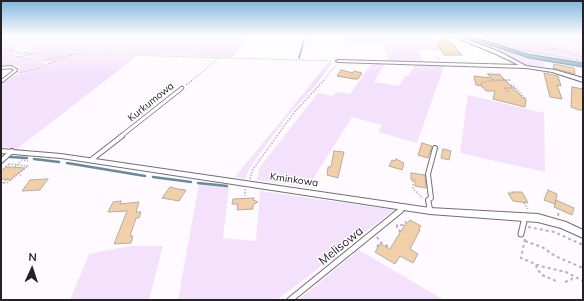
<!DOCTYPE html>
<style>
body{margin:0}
#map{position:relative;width:584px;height:301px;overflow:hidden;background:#fefaff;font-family:Mulish,sans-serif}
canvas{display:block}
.frame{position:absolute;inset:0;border:2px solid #252227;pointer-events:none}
.north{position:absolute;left:12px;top:249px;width:40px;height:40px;-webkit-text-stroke:3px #fff;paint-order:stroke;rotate:3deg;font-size:11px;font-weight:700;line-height:16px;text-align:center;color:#252227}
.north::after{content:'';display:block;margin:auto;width:14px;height:18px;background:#252227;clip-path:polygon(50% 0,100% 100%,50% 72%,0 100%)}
</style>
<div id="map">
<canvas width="584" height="301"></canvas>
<div class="frame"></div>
<div class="north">N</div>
</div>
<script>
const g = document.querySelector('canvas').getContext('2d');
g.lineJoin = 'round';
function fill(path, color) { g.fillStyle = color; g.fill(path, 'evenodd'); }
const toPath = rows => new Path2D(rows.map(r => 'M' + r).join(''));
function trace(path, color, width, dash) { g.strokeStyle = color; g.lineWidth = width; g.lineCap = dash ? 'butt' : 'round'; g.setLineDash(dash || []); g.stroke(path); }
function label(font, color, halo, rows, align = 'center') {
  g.font = font + ' Mulish,sans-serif'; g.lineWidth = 3; g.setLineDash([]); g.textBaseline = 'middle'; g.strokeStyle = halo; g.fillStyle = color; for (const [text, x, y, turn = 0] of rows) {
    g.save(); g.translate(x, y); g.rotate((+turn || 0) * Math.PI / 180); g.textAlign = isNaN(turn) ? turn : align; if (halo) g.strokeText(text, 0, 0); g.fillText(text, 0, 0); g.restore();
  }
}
const green = toPath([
 [1,36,38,36,11,52,16,53,1,61],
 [41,36,247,36,233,57,32,51,24,49,26,45],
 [345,36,430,36,444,51,418,50,424,63,389,62,383,44,346,43],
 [472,36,542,36,565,45,583,49,583,63,527,54],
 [545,36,583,36,583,47,567,44],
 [479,42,529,58,583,67,583,68,544,62,544,67,526,66,475,43],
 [19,52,73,54,137,56,17,149,1,147,1,84,15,75,37,70,50,65,50,62,47,60,16,54],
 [24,58,47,64,39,69,14,74,20,69,19,66,13,65,1,66,1,63],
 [329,62,332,63,317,84,287,117,256,159,248,171,246,179,235,177],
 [372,63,385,64,374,82,399,86,405,76,408,76,415,65,444,66,417,143,378,132,382,125,352,117,308,187,257,180,260,167,318,93,333,96,337,92,350,94],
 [468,95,544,113,545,172,460,153],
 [199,184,229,187,223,238,256,241,260,191,394,210,277,300,178,300],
 [130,246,163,246,149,300,70,300,89,254],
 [359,250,444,300,298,300]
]);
const water = toPath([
 [463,36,472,36,527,54,583,63,583,67,529,58,463,36]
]);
const streamFar1 = toPath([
 [299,58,305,36]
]);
const stream = toPath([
 [10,157,27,158],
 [34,159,59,162],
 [67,163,145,176],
 [153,177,191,182],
 [198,183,227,186]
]);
const building = toPath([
 [438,36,445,36,462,55,444,55,436,42,442,42,438,36],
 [554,64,574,68,575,74,553,68,554,64],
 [341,70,353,73,354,71,362,73,358,79,354,79,337,76,341,70],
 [544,73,558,76,561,86,557,85,562,99,550,97,544,73],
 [488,74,500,75,523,98,526,99,525,107,493,99,495,91,486,91,482,86,476,85,474,76,491,78,488,74],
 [572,87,583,89,583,110,579,110,571,107,572,87],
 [422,143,432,146,428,158,418,155,422,143],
 [443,149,451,151,449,160,441,158,443,149],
 [334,151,344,152,338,178,327,175,328,167,331,167,334,151],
 [396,159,404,163,402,170,389,166,392,160,395,161,396,159],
 [6,167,12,167,25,168,10,180,1,179,1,172,6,167],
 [411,173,425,175,426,188,415,186,415,180,411,180,411,173],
 [48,179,40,190,22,191,30,180,48,179],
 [170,187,178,189,186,190,179,201,162,198,170,187],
 [548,190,557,194,555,204,556,200,574,208,572,215,554,207,555,204,544,200,548,190],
 [512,192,522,192,528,203,513,201,508,193,513,193,512,192],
 [254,198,253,200,258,202,253,205,253,209,237,210,238,204,232,204,233,199,254,198],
 [121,201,120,204,139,202,136,212,141,212,139,218,136,218,130,236,133,236,131,243,114,244,127,211,108,212,113,202,121,201],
 [410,220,421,226,419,229,420,230,410,249,418,254,413,263,400,256,395,264,375,252,380,244,390,249,406,223,407,223,410,220]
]);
const pathFar2 = toPath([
 [40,36,23,46,21,50,25,52,332,61],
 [484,36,515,46],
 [507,36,540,40,546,42,548,46],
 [554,36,583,43],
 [492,39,508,36],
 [514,48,523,44,538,44,583,57],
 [514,48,583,61],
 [544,49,556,50],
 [1,51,19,51],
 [13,56,46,61,49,64,42,68,19,73],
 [436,57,440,59],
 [44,60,64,56],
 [3,61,20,51],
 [1,62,34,53],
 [49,64,73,54],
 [493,80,487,74,500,74,504,80],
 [191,81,220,57],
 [323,81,336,65],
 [491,81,510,80]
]);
const pathFar1 = toPath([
 [186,85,193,80],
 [511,85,513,85,526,100],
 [483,87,481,86,481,83,493,80,510,80],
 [504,88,516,88],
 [505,88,508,91,506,91],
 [15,167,22,160,28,161],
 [1,171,9,164],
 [20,176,22,174],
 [250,179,253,169,293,114,324,80],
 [413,181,413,189,423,198],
 [1,183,7,183,28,166,9,164],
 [3,183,8,178],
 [245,189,245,196],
 [524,203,528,209]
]);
const path = toPath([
 [558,216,559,210],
 [528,227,554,232,583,245],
 [399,232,400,231,397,228,397,225,403,225,406,221],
 [377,237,380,242,389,247],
 [525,239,521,258,540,266,566,272,583,281],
 [525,241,542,247,555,256,583,268],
 [377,247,380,242],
 [536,265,537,269,542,275,556,281],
 [565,282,571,280,574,276]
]);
const laneFar3 = toPath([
 [1,68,11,67,16,70,2,81]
]);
const laneFar2 = toPath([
 [1,81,3,80],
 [120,137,182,88]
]);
const laneFar1 = toPath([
 [91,160,122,136],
 [1,161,12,151],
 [401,207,401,209],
 [430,209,428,200,431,198,428,174,435,148]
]);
const lane = toPath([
 [429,208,430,211],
 [521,234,525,217],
 [290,300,401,210,401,208]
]);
const street = toPath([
 [452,36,458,36,500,52,526,66,555,70,583,78,583,82,552,72,526,68,338,62,336,61,338,60,519,65,496,54,452,36],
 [1,149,61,154,430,208,538,214,566,222,583,230,583,238,561,228,538,222,430,214,61,158,1,153,1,149]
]);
const streetNames = [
 ["Kurkumowa",151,102,-39],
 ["Kminkowa",294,180,8]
];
const nearStreetnames = [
 ["Melisowa",341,246,-39]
];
fill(green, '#f4e1fc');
fill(water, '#83b8cd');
trace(water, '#678b9b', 1);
trace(streamFar1, '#678b9b', 1.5);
trace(stream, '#678b9b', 2.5);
fill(building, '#f1d0a9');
trace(building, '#b4aca1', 1);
trace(laneFar3, '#746d77', 4);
trace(laneFar2, '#746d77', 4.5);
trace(laneFar1, '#746d77', 6);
trace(lane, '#746d77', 7);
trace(street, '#746d77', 2);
trace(pathFar2, '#b7b3b8', 1, [1.5, 1.5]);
trace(pathFar1, '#b7b3b8', 1.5, [1.5, 1.5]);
trace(path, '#b7b3b8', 2, [3, 3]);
trace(laneFar3, '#fff', 2.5);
trace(laneFar2, '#fff', 3);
trace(laneFar1, '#fff', 4);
trace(lane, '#fff', 5);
fill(street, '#fff');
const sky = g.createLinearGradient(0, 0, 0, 78);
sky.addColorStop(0, '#7fb6dd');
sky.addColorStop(0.46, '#fffdff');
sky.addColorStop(1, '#fffdff00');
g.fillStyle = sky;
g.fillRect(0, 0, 584, 78);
label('10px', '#252227', '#fff', streetNames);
label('12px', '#252227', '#fff', nearStreetnames);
</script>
